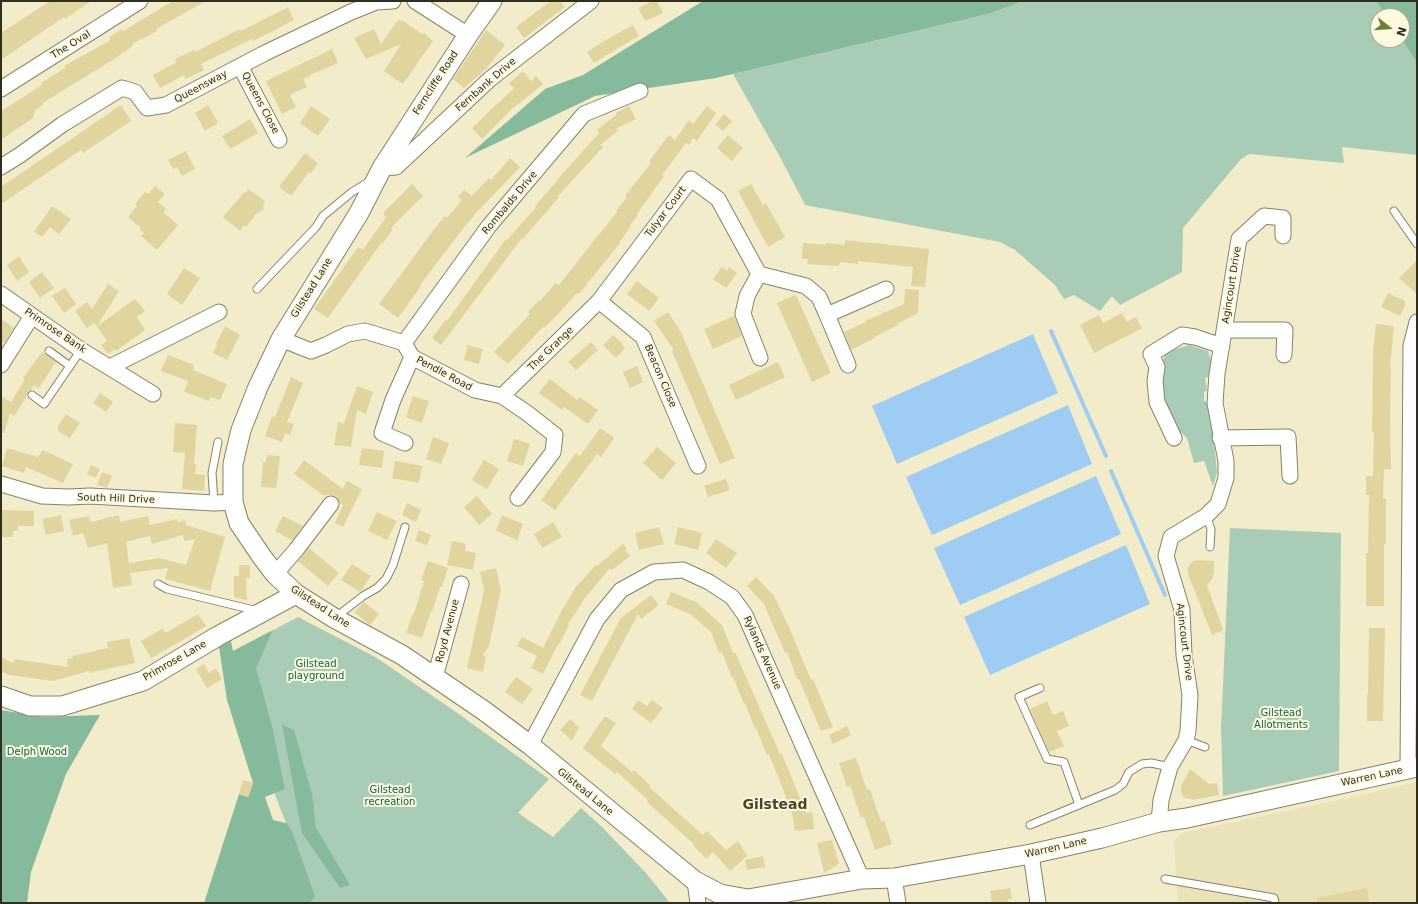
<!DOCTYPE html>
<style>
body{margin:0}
#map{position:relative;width:1418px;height:904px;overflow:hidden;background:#f3eccb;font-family:"DejaVu Sans",sans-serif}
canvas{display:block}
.frame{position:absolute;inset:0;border:2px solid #312e21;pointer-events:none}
.north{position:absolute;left:1370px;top:8px;width:40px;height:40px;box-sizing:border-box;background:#fff9df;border:1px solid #ada893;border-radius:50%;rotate:107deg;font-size:11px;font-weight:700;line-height:16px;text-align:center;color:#312e21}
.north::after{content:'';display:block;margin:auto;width:14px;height:18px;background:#678033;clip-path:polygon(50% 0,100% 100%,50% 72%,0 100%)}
</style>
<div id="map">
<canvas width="1418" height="904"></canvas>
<div class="frame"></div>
<div class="north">N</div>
</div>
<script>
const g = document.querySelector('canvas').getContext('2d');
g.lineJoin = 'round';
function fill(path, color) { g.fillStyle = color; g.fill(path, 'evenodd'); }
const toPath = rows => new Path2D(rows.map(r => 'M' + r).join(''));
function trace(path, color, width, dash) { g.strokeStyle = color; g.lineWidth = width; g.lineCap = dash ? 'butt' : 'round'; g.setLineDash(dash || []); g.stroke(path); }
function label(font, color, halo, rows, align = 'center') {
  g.font = font + ' "DejaVu Sans",sans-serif'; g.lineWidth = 4; g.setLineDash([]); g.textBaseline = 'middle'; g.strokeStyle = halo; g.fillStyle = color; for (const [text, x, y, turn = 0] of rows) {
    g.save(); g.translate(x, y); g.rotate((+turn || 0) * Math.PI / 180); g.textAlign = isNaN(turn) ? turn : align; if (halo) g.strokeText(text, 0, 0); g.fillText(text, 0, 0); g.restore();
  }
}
const built = toPath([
 [1417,782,1417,903,1178,903,1174,841,1182,833,1338,800]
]);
const green = toPath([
 [1024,1,1376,1,1386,16,1378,16,1378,40,1402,40,1417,63,1417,155,1342,147,1344,163,1249,154,1241,159,1183,228,1182,272,1120,305,1112,296,1100,311,1074,295,1064,299,1055,285,1015,250,1000,242,805,205,779,155,733,74,988,14],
 [1189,345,1208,351,1211,360,1208,377,1205,378,1207,390,1204,392,1204,401,1210,403,1217,472,1213,486,1204,461,1194,463,1187,438,1172,424,1160,388,1161,363,1167,352],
 [1230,528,1341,533,1339,771,1223,796,1221,729],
 [298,617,377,658,456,712,549,779,518,813,553,837,581,808,602,827,646,873,670,903,259,903,286,823,252,736,233,651]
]);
const forest = toPath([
 [703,1,1024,1,988,14,716,78,595,96,465,158,545,89,583,75],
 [1376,1,1417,1,1417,63,1402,40,1402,16,1386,16],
 [273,630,256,668,272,726,285,789,265,797,273,820,286,823,291,829,315,896,310,903,204,903,239,794,248,797,253,783,227,700,219,647,231,641,233,651],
 [1,710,43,717,100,715,66,774,31,872,27,903,1,903],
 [282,725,294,730,312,794,316,828,350,885,340,888,302,833]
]);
const water = toPath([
 [1033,334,1058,393,897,464,872,406],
 [1068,405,1092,464,932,535,906,477],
 [1096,476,1121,534,960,605,934,548],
 [1126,545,1150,604,990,675,964,617]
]);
const stream = toPath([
 [1051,331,1106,456],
 [1111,471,1165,595]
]);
const building = toPath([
 [50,1,91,1,65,19,64,17,1,60,1,33],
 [173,1,206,1,156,29,157,31,132,44,133,46,114,59,43,103,44,104,35,110,33,118,1,140,1,111,42,85,41,83,65,68,64,66,111,40,109,37,122,29,123,31],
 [551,1,560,1,565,7,524,38,516,27],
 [653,1,657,1,663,13,645,21,638,8],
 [288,7,294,20,253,41,252,39,201,64,204,70,185,79,184,75,160,88,153,75,177,62,175,59,194,50,195,52,240,29,241,31],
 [398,20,401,21,402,20,422,34,424,33,433,41,403,84,384,71,401,44,366,59,354,38,374,29,381,44],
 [633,25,639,36,615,50,594,63,587,52,604,41],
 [486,30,505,45,486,69,464,88,453,79],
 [332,49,338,63,310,75,310,76,303,79,307,87,290,95,296,107,282,114,266,81],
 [523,71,531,81,536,76,543,84,511,110,482,139,472,128,514,88,509,83],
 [121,105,131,121,83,153,81,150,1,204,1,187],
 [208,105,218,123,205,131,195,113],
 [311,106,330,119,318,136,300,123],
 [629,106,636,119,616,129,618,131,600,145,603,147,558,196,559,197,523,239,522,238,441,345,432,338,446,319,447,321,506,239,507,240,536,207,535,206,557,181,556,181,599,133,597,130,616,115,616,113],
 [707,106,716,113,697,141,693,138,689,145,686,143,662,175,664,176,637,214,638,215,630,225,631,226,619,243,620,243,579,294,577,293,558,314,544,328,543,327,508,364,494,352,530,314,528,312,539,300,540,301,556,283,559,285,577,262,617,212,616,211,627,197,625,196,651,163,649,161,669,135,675,140,689,120,693,124],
 [724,114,732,121,723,131,715,125],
 [250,119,258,133,230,149,222,136],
 [728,135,743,148,732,161,717,148],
 [186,151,195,169,182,176,177,167,173,169,168,160],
 [305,153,318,163,311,173,309,172,291,196,279,187],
 [510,158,520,167,477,212,462,230,420,285,421,286,398,318,379,304,435,228,445,216,447,218,462,200,458,197,464,190,472,196,489,178,491,180],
 [412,184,423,196,391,228,393,229,383,243,382,242,328,318,314,309,358,247,363,250,386,217,383,213],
 [751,184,763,205,766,203,785,237,768,247,738,191],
 [155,186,165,194,158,202,166,209,163,212,178,225,157,250,141,236,144,233,140,230,141,228,128,217,137,206,135,204,145,192,148,194],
 [248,189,265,201,263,206,264,209,256,214,246,227,244,225,240,231,223,217,244,192,246,193],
 [52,206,71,219,59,234,50,227,42,237,34,232],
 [845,240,929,249,925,287,911,286,913,267,858,261,858,264,840,262,839,266,820,265,807,264,808,259,802,259,803,243,826,245,826,243,845,245],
 [19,256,29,272,17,281,7,265],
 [1417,260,1417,294,1399,278],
 [722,267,727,271,729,267,737,273,726,288,713,279],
 [184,268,200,278,182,305,167,294],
 [42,272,54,288,40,298,29,282],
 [637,281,659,298,649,311,627,294],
 [108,284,119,291,97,326,94,323,87,328,75,311,87,302,92,309],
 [65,288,76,304,64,313,52,296],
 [905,289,919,290,918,313,897,324,898,325,874,337,875,338,851,350,844,332,866,322,865,321,904,304],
 [1388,293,1405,301,1405,305,1400,316,1381,307],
 [796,295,831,373,812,382,777,303],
 [135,299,145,311,137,317,145,330,116,351,115,349,108,354,101,345,107,341,97,326],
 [668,312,681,332,735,458,720,464,672,351,674,350,654,321],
 [1122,313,1127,322,1136,317,1142,328,1094,353,1080,325,1099,315,1103,323],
 [734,316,742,336,713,349,704,329],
 [1,319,14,328,4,343,1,341],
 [1376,324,1394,326,1390,367,1391,367,1390,419,1391,469,1384,469,1383,499,1386,499,1386,544,1384,544,1384,606,1366,606,1366,553,1368,553,1369,495,1366,495,1366,476,1373,476,1374,432,1372,432,1373,351],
 [225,326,240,335,227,360,213,353,217,345,216,344],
 [613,335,623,344,622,345,625,348,616,358,603,345],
 [591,342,598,350,576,370,568,362],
 [468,345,483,349,479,364,464,360],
 [42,352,56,362,39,388,34,385,31,390,28,392,27,396,14,416,10,413,4,433,1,432,1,396,11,402,25,379,23,378],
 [168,355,194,365,193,370,227,384,220,400,211,397,209,401,184,392,188,381,161,371],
 [778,362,785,377,736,400,729,385],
 [637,366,643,382,630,388,623,372],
 [291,377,303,383,287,422,294,424,290,435,285,433,282,442,265,436,272,416,275,417],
 [550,379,577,400,579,397,598,410,588,424,564,407,562,410,539,393],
 [357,386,373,392,366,414,357,410,351,447,334,445,338,422,344,423],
 [100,393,113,402,106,412,93,403],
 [413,396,429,401,422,423,406,417],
 [66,414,80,423,70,438,58,431,58,426],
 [175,423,197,425,194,464,196,464,195,474,205,475,204,491,182,489,185,453,173,452],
 [600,428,614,438,601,457,597,454,555,510,541,500,576,453,580,456],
 [433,437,449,443,441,464,426,459],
 [514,439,530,444,523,466,507,461],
 [657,447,676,463,662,480,643,463],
 [7,448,38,457,43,450,73,464,63,483,26,467,24,473,2,466],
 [362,448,384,451,382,468,359,465],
 [267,455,280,456,276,488,261,487,263,462,266,462],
 [304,460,343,489,347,481,362,489,343,527,335,523,343,505,340,503,337,497,333,495,323,495,294,474],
 [484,460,499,469,487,489,472,480],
 [395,461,422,466,419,483,392,478],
 [91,465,100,469,96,478,87,474],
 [102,472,112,476,107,488,97,485],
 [726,479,730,490,708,497,704,486],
 [477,496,492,514,479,525,464,507],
 [407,503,421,510,416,522,402,515],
 [1,510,34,511,34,526,18,526,18,531,13,531,13,537,2,537],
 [377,512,397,521,387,540,368,531],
 [61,515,64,531,46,535,42,519],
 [119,515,120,522,148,516,150,525,177,519,178,522,185,520,186,525,225,537,210,591,165,579,168,568,130,573,132,585,113,588,107,543,88,548,83,533,73,536,69,520,89,516,91,522],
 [183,535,184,541,195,539,186,565,159,558,129,563,126,542,150,536,152,544],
 [502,515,523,524,517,540,496,531],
 [283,516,303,526,292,540,275,531],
 [553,522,562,537,542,548,534,534],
 [659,527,664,544,639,550,635,533],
 [678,527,702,533,698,550,674,544],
 [419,530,431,535,427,545,415,541],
 [716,539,737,553,726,568,706,553],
 [452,541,466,544,465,551,476,553,473,570,447,565],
 [623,544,627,548,625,550,630,556,612,570,610,568,585,598,568,624,569,625,559,645,558,644,543,674,531,668,537,656,517,646,522,637,543,648,562,610,575,588,596,565,597,566],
 [309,548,339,573,328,586,298,561],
 [1198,560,1214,561,1214,573,1212,579,1207,585,1223,630,1212,635,1188,574,1188,567,1193,561],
 [428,561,448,568,442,587,440,587,432,612,431,611,422,638,406,633,413,613,414,614,424,581,421,580],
 [352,564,371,576,360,592,341,580],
 [239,565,250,565,250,578,246,578,247,600,234,597,234,576,239,576],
 [496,568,501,590,489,646,483,655,486,657,483,672,467,668,484,590,480,572],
 [756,577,774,596,789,627,811,680,813,679,833,727,821,731,799,679,797,679,787,652,785,653,764,604,747,586],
 [671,592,696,602,722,625,733,653,735,652,780,754,782,754,806,813,812,812,814,829,795,831,792,813,779,779,769,754,767,755,756,728,755,729,745,703,744,704,733,677,732,678,722,652,719,653,711,632,690,614,666,604],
 [651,595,659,605,641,619,638,614,592,701,580,695,621,618],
 [364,602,379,614,370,625,354,612],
 [198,614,206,626,181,641,151,658,141,641,163,628,165,632,167,632],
 [1369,628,1385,628,1383,721,1367,721,1367,695,1368,695],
 [129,638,135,663,89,673,89,671,53,681,9,675,1,671,1,657,13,663,15,659,68,667,67,659,73,658,72,656,108,648,107,642],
 [204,664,209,673,216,668,222,679,207,688,196,669],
 [516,677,533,689,522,704,505,692],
 [638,700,647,706,652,700,663,708,651,723,632,709],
 [1047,701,1053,715,1063,711,1069,726,1057,731,1064,746,1049,752,1030,709],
 [605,716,616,723,601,746,632,772,634,770,650,785,649,787,703,835,707,831,726,850,738,841,747,856,730,871,713,852,706,859,693,845,694,844,647,802,648,800,617,772,615,774,583,748],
 [570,719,579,727,572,741,560,730],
 [847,726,851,735,833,744,829,735],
 [856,758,867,790,870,789,881,822,884,821,892,844,875,850,864,817,861,818,850,786,847,787,839,763],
 [1190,769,1209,784,1217,783,1219,795,1193,800,1183,797,1181,791,1181,786],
 [243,780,253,783,248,797,239,794],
 [832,840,839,864,824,873,817,843],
 [763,856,765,867,747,870,745,860],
 [1010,888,1012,899,1008,899,1009,903,992,903,990,891],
 [1367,888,1369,903,1317,903,1317,898]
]);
const service = toPath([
 [1394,211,1417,244],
 [257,289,316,227,323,216,352,192,370,181],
 [49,351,70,366],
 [32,395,44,404,81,350],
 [214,503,212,473,218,442],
 [1206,516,1211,529,1210,547],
 [158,584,167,589,258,611],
 [336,617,363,596,377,588,386,579,393,565,405,527],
 [1040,688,1019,697,1047,759,1064,762,1079,805],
 [1186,740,1205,747],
 [1030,825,1115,790,1123,784,1129,772,1142,764,1151,763,1170,767],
 [1165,879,1274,898,1275,903]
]);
const minor = toPath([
 [415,1,468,35],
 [240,66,279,140],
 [1,89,140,1],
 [1,167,20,155,63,124,122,88,135,92,147,108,166,105,265,53,351,12,376,2,393,1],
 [382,168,396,167,490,79,591,1],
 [759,274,806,286,819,297,827,315,886,289],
 [1,294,81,350,153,394],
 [599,301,643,337,698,466],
 [827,315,848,365],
 [1225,330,1285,330,1284,355],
 [281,339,311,351,326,345,348,334,365,331,404,343,412,357,475,390,502,396,527,413,555,435,553,452,518,498],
 [404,343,489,226,584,114,640,91],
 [1,365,32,316],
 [110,367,219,312],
 [502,396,599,301,691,179,718,199,759,274,747,296,743,314,760,358],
 [1174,438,1157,402,1155,381,1157,367,1151,354,1182,335,1195,337,1222,346],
 [1220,438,1288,437,1290,476],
 [405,443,382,433,393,400,412,357],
 [1,484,42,496,69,497,90,496,214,503,233,502],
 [275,574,296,550,331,504],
 [435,677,461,584],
 [530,745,597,619,621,590,654,572,683,570,709,582,732,597,745,615,862,879],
 [1408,769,1411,346,1417,322],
 [1159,822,1161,800,1170,767,1186,740,1188,731,1190,695,1184,655,1182,610,1166,556,1171,537,1206,516,1218,504,1226,478,1226,461,1215,403,1217,374,1239,239,1264,216,1283,218,1283,236],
 [1031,854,1038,903],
 [894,878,898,903],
 [695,881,698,903]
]);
const tertiary = toPath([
 [492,1,468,35,382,168,359,213,281,339,258,387,241,430,233,464,233,502,239,523,262,557,275,574,296,594,334,618,402,655,483,710,530,745,695,881,720,894,748,899,862,879,894,878,1031,854,1102,838,1159,822,1187,818,1417,767],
 [1,696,30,706,62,706,143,681,218,636,296,594]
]);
const streetNames = [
 ["The Oval",71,45,-32],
 ["Ferncliffe Road",436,83,-57],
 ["Fernbank Drive",486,85,-41],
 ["Queensway",201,87,-28],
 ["Queens Close",260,103,62],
 ["Rombalds Drive",510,203,-50],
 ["Tulyar Court",666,212,-53],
 ["Agincourt Drive",1232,285,-81],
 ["Gilstead Lane",312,288,-58],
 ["Primrose Bank",55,331,34],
 ["The Grange",551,349,-44],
 ["Pendle Road",444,374,28],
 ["Beacon Close",660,376,67],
 ["South Hill Drive",116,499,2],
 ["Gilstead Lane",320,607,33],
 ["Royd Avenue",448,631,-75],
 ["Agincourt Drive",1184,642,83],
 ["Rylands Avenue",762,653,66],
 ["Primrose Lane",175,661,-30],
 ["Warren Lane",1372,777,-12],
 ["Gilstead Lane",585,792,39],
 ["Warren Lane",1056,848,-13]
];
const parkNames = [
 ["Gilstead",316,664],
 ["playground",316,676],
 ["Gilstead",1281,713],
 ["Allotments",1281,725],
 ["Delph Wood",37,752],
 ["Gilstead",390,790],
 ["recreation",390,802]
];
const districtNames = [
 ["Gilstead",775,805]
];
fill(built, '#eae2b9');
fill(green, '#a9ccb7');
fill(forest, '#85bb9c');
fill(water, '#9fccf2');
trace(stream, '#9fccf2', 4);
fill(building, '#e0d59e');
trace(service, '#888264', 9);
trace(minor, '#888264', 17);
trace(tertiary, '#888264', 21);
trace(service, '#fff', 7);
trace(minor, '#fff', 15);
trace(tertiary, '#fff', 19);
label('10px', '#312e21', '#fff9df', streetNames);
label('10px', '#076741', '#fff9df', parkNames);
label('bold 14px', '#4a4529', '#fff9df', districtNames);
</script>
